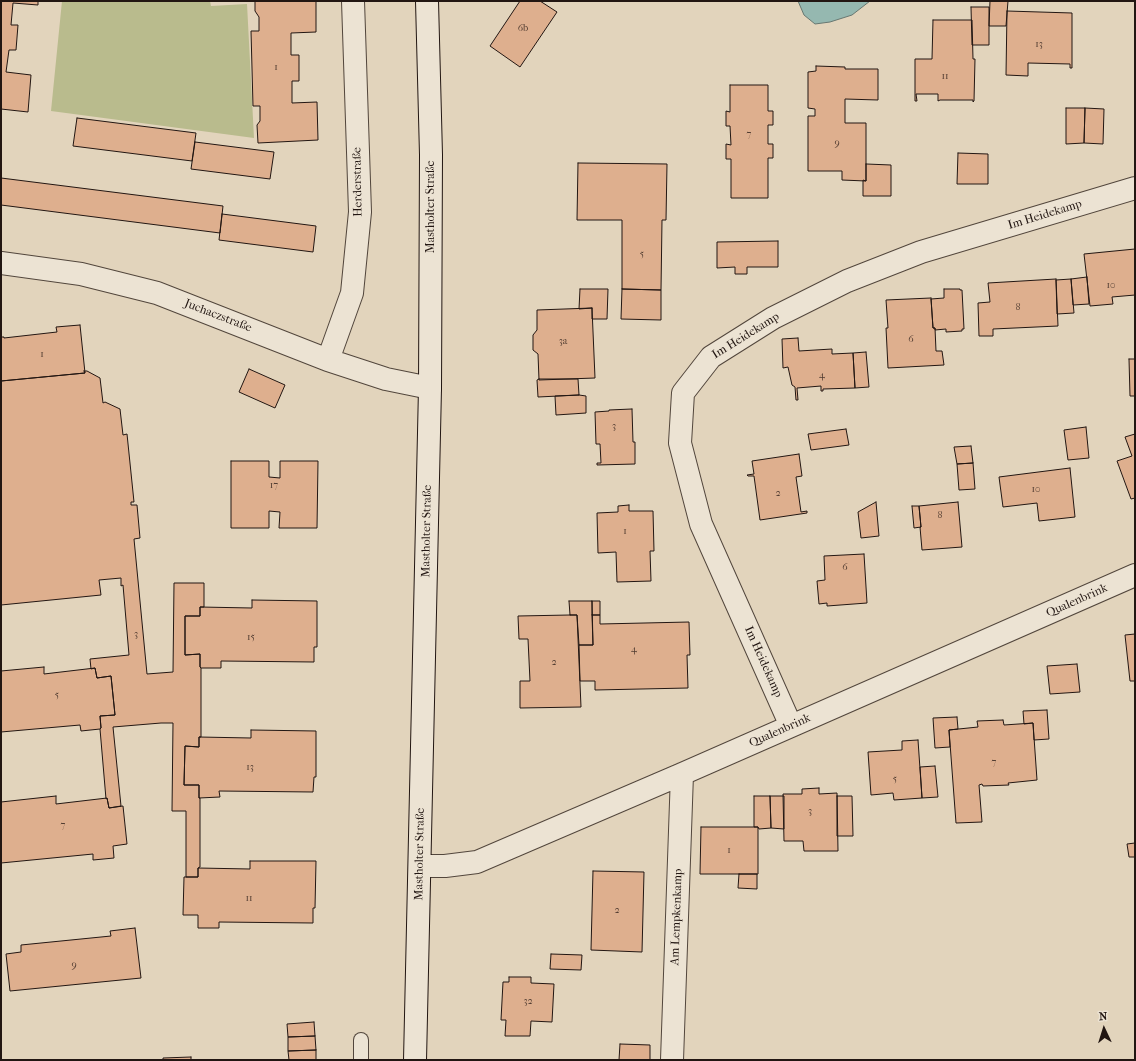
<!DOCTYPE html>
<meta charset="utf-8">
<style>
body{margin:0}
#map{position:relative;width:1136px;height:1061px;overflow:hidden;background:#e2d4bc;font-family:"IM FELL French Canon",serif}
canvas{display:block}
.frame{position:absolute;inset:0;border:2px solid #221612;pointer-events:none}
.north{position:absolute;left:1084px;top:1009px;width:40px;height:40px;-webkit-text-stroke:3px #ece3d3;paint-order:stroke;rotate:356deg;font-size:11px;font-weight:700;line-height:16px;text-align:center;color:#221612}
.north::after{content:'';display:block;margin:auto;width:14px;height:18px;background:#221612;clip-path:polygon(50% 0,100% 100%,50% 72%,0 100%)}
</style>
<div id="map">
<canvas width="1136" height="1061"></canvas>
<div class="frame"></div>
<div class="north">N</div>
</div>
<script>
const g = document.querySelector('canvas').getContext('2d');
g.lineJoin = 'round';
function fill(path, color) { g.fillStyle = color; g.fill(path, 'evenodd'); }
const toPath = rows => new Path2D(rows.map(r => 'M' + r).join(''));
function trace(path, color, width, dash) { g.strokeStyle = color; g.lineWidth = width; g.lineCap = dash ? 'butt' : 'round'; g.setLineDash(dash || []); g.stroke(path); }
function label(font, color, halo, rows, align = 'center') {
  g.font = font + ' "IM FELL French Canon",serif'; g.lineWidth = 3.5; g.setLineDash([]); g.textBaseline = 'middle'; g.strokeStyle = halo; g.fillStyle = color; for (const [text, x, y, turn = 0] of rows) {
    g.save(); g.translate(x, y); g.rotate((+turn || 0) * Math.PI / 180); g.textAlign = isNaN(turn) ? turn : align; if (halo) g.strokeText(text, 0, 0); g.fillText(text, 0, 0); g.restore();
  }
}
const green = toPath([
 [62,1,210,1,211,6,247,4,254,138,51,111]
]);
const water = toPath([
 [798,1,870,1,852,15,830,22,815,24,804,15,798,1]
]);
const building = toPath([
 [1,1,38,1,38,5,13,3,11,25,18,25,16,50,9,50,6,72,31,75,28,112,1,109,1,1],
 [255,1,316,1,316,32,291,33,291,55,299,55,299,81,292,81,292,103,317,102,318,140,258,143,257,125,260,121,260,106,253,106,251,31,259,31,259,17,255,11,255,1],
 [520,1,540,1,557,12,520,67,490,46,520,1],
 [990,1,1008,1,1006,26,989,26,990,1],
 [971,7,989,7,989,45,972,45,971,7],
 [1007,11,1072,13,1072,68,1070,68,1070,64,1028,63,1028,76,1006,75,1007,11],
 [933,20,972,20,973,59,975,59,974,101,973,102,973,100,940,100,938,101,938,94,916,94,917,101,915,101,915,59,932,59,933,20],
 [816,66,845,67,845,69,878,69,878,100,845,99,845,123,866,123,866,181,842,180,842,171,808,171,808,116,815,116,815,109,808,108,808,72,816,71,816,66],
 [730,85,768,85,768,111,773,111,773,125,768,125,768,144,773,144,773,158,768,158,768,198,731,198,731,159,726,159,726,144,731,145,730,126,726,126,726,111,730,112,730,85],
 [1066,108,1085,108,1084,143,1066,144,1066,108],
 [1085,108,1104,109,1103,144,1084,143,1085,108],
 [77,118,196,133,192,161,73,146,77,118],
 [195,142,274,152,270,179,191,169,195,142],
 [958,153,988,154,988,184,957,184,958,153],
 [578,163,667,164,666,220,662,220,661,290,622,289,622,220,577,220,578,163],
 [866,164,891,165,891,196,863,196,863,180,866,181,866,164],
 [1,178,223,206,220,233,1,205,1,178],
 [222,214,316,226,313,252,219,240,222,214],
 [778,241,778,267,747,267,747,274,735,274,735,267,717,268,717,242,778,241],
 [1135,249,1135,295,1112,297,1113,304,1090,306,1084,254,1135,249],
 [1087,277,1089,304,1073,305,1071,279,1087,277],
 [1056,279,1058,326,993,329,993,336,979,336,978,303,990,302,988,283,1056,279],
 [1071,279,1074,313,1057,314,1056,280,1071,279],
 [580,289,608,289,607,319,592,319,592,308,579,309,580,289],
 [622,289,661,290,661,320,621,319,622,289],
 [944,289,960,289,960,290,962,290,964,329,962,329,962,331,946,332,946,329,935,330,935,328,933,328,931,299,944,298,944,289],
 [931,298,933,328,935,328,936,351,942,351,944,365,888,368,886,328,888,328,886,300,931,298],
 [592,308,595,378,539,380,538,354,533,350,533,335,537,330,537,310,592,308],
 [80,325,85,373,1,381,1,337,4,337,4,338,57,332,56,327,80,325],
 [798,338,799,351,832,349,832,354,853,353,855,388,823,389,823,391,821,391,821,386,797,388,798,400,796,400,795,387,792,385,788,367,783,368,782,339,798,338],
 [866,352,869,387,855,388,853,353,866,352],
 [1129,359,1135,359,1135,396,1130,396,1129,359],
 [249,369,285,385,275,408,239,392,249,369],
 [84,371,87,371,100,378,103,403,105,402,120,409,123,435,127,434,134,502,131,502,131,505,137,505,140,538,134,539,147,674,173,672,174,583,204,583,204,607,200,607,200,616,185,616,185,655,200,654,200,667,201,668,201,737,199,737,199,747,185,746,184,785,199,785,199,798,200,798,200,867,198,868,198,877,186,877,186,811,172,811,173,723,161,723,113,727,121,806,109,808,107,798,106,799,100,729,101,728,100,716,115,715,111,676,97,678,95,668,91,669,90,659,129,655,123,585,121,586,121,578,99,580,101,595,1,605,1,381,85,373,84,371],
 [539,379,578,379,579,395,538,397,537,380,539,379],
 [579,395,586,396,586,413,556,415,555,396,579,395],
 [632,409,633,442,635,442,635,464,597,465,597,463,601,463,600,444,596,444,595,412,609,411,609,410,632,409],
 [1086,427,1089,458,1068,460,1064,430,1086,427],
 [846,429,849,445,811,450,808,434,846,429],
 [1135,434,1135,498,1131,499,1117,461,1132,456,1125,437,1135,434],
 [971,446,973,463,957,464,954,447,971,446],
 [799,454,802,476,796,477,801,512,807,511,807,513,760,520,754,476,748,476,747,475,754,474,752,461,799,454],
 [231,461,269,461,269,477,280,478,280,461,318,461,317,528,279,528,280,512,269,511,269,528,231,528,231,461],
 [973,463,975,489,959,490,957,464,973,463],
 [1070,468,1075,517,1039,521,1037,503,1003,507,999,477,1070,468],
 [876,502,879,536,861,538,858,512,876,502],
 [958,502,962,547,922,550,920,527,921,527,919,506,958,502],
 [629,505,629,511,653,511,654,551,650,551,651,581,617,582,616,552,598,553,597,513,618,512,618,506,629,505],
 [912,506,919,506,921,527,914,528,912,506],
 [864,554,867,603,827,606,827,603,819,604,817,581,825,580,824,556,864,554],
 [252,600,317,601,317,647,314,647,314,662,221,661,221,668,201,668,200,667,200,654,185,655,185,616,200,616,200,607,252,608,252,600],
 [569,601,592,601,593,645,579,645,577,615,570,615,569,601],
 [592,601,600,601,600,615,592,615,592,601],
 [570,615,577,615,581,707,520,708,520,681,530,681,528,639,519,639,518,616,570,615],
 [592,615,600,615,600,624,689,622,690,655,687,655,688,688,595,690,595,681,580,681,579,645,593,645,592,615],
 [1135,634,1135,681,1130,681,1125,635,1135,634],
 [1077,664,1080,692,1050,694,1047,666,1077,664],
 [44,667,44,674,95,668,97,678,111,676,115,715,100,716,101,728,100,729,81,731,80,725,1,732,1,671,44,667],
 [1047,710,1049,739,1034,740,1033,723,1024,724,1023,711,1047,710],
 [957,717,958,729,949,730,950,747,935,748,933,718,957,717],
 [1003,720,1004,725,1033,723,1037,780,1008,783,1009,785,983,786,982,784,979,785,982,822,956,823,949,730,978,727,977,721,1003,720],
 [251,730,316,731,316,777,314,777,313,792,219,791,220,797,199,798,199,785,184,785,185,746,199,747,199,737,251,738,251,730],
 [918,740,922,798,894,800,893,793,871,795,868,752,902,750,902,741,918,740],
 [935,766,938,797,922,798,920,767,935,766],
 [819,788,819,794,837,793,838,851,804,851,803,841,784,841,783,794,802,794,802,789,819,788],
 [56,796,56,804,107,798,109,808,123,806,127,844,113,846,114,858,93,860,93,854,1,863,1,802,56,796],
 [754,796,770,796,771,828,759,829,758,827,754,827,754,796],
 [770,796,784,796,784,829,771,828,770,796],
 [837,796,852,796,853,836,837,836,837,796],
 [701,827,758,827,758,874,700,874,701,827],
 [1135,843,1135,857,1129,857,1127,844,1135,843],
 [250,861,316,861,315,908,313,908,313,923,219,922,219,928,198,928,198,915,183,915,184,877,198,877,198,868,250,869,250,861],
 [593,871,644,872,642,952,591,950,593,871],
 [739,874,757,874,757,889,738,888,739,874],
 [135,928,141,978,10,991,6,954,21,952,21,945,111,936,110,931,135,928],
 [551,954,582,955,581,970,550,969,551,954],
 [509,977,531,977,531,983,554,984,552,1022,531,1021,530,1036,505,1036,506,1020,501,1020,503,982,509,982,509,977],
 [314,1022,315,1036,288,1037,287,1024,314,1022],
 [315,1036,316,1050,288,1051,288,1037,315,1036],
 [620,1044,650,1045,650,1060,619,1060,620,1044],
 [316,1050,316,1060,289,1060,288,1051,316,1050],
 [191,1057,191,1060,163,1060,163,1058,191,1057]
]);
const lane = toPath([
 [361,1060,361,1040]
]);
const street = toPath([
 [1,263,81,274,157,293,328,360,386,379,430,388],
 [328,360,352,293,360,212,353,1],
 [791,726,701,524,680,443,683,393,711,357,773,318,847,281,921,252,1135,188],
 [420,866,445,866,477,862,682,774,1135,575],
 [672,1060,682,774]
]);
const secondary = toPath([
 [415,1060,430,388,431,155,427,1]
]);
const numberNames = [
 ["6b",523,29],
 ["13",1039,45],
 ["1",276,68],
 ["11",945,77],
 ["7",749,135],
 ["9",837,144],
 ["5",642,255],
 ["10",1111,286],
 ["8",1018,308],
 ["6",911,340],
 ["3a",563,342],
 ["1",42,355],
 ["4",822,376],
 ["3",614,427],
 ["17",274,486],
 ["10",1036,490],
 ["2",778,494],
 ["8",940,516],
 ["1",625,532],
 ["6",845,568],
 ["3",136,635],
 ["15",251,638],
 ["4",634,650],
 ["2",554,663],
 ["5",57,696],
 ["7",994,763],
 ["13",250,768],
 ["5",895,780],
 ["3",810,812],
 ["7",63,826],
 ["1",729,851],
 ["11",249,899],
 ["2",617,911],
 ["9",74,966],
 ["32",528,1002]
];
const streetNames = [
 ["Herderstraße",358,182,-91],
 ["Mastholter Straße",431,207,-90],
 ["Im Heidekamp",1045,215,-17],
 ["Juchaczstraße",218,316,21],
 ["Im Heidekamp",746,336,-32],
 ["Mastholter Straße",427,531,-89],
 ["Qualenbrink",1077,601,-24],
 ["Im Heidekamp",763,662,66],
 ["Qualenbrink",780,731,-24],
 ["Mastholter Straße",420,854,-89],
 ["Am Lempkenkamp",677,917,-88]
];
fill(green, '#b9bb8d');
fill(water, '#95b8b0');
trace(water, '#677771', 1);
fill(building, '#deaf8e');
trace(building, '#221612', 1);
trace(lane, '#52463c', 16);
trace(street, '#52463c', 24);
trace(secondary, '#221612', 24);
trace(lane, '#ece3d3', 14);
trace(street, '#ece3d3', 22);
trace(secondary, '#ece3d3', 22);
label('10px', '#513c31', null, numberNames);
label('12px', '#221612', '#ece3d3', streetNames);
</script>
